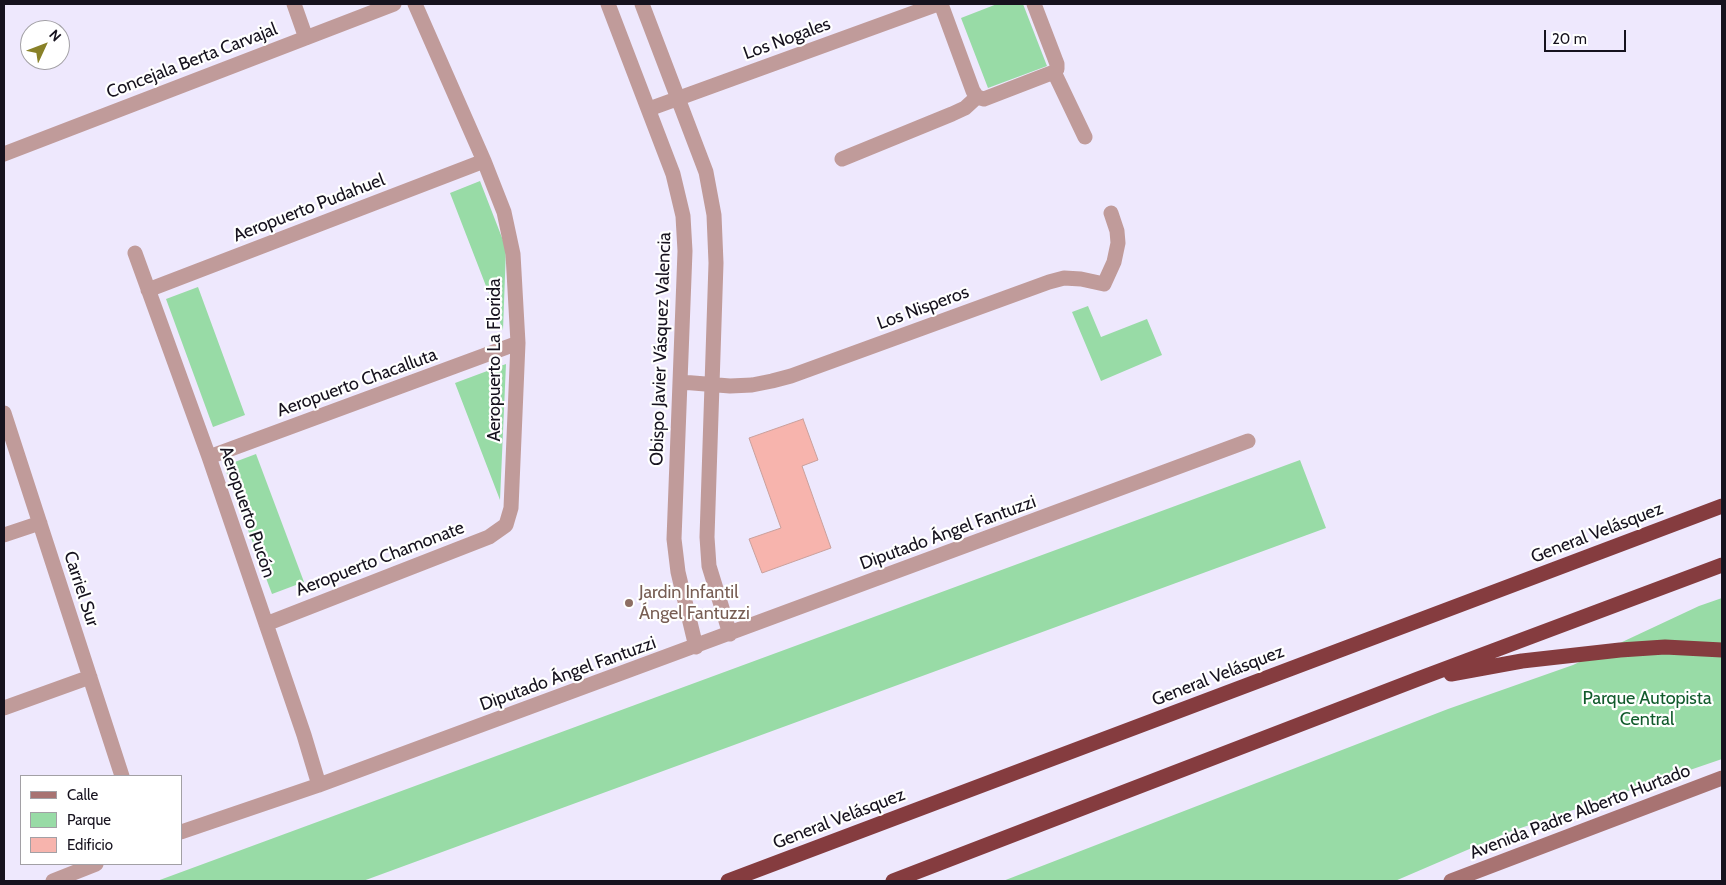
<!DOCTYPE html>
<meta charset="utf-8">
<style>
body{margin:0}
#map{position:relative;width:1726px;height:885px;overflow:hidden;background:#eee8fd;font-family:Cabin,sans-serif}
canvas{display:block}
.frame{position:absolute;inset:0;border:5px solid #16121e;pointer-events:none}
.legend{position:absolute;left:20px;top:775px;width:162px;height:90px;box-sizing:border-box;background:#fff;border:1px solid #a2a0a5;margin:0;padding:6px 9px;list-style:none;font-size:15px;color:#16121e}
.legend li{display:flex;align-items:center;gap:10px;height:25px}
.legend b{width:25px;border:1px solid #a2a0a5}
.north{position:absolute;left:20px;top:20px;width:50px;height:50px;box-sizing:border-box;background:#fff;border:1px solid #a2a0a5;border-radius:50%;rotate:47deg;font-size:14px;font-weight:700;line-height:20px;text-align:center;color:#16121e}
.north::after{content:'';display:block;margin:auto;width:18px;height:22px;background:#898128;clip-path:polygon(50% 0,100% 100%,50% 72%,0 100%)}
.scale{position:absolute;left:1544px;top:30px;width:82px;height:22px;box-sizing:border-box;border:2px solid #16121e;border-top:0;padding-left:6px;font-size:15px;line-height:18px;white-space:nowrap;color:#16121e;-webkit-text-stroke:4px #fff;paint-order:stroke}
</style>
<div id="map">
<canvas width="1726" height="885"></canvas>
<div class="frame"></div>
<ul class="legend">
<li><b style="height:6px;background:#a87372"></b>Calle</li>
<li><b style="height:14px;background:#98dba6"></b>Parque</li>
<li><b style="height:14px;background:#f7b4ad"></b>Edificio</li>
</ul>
<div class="north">N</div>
<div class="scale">20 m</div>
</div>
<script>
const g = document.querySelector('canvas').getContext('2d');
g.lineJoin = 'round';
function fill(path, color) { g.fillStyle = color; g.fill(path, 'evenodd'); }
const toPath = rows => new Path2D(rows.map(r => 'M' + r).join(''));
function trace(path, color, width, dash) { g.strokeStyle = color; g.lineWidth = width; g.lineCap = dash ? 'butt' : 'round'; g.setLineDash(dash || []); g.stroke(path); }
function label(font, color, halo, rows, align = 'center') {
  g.font = font + ' Cabin,sans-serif'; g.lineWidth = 4.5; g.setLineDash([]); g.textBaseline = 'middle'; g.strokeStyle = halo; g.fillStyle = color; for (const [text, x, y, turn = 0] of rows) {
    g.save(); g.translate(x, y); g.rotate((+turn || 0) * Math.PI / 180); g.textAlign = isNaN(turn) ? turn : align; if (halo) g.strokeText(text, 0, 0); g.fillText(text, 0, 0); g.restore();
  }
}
const green = toPath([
 [997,4,1023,4,1047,66,988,88,961,18],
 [480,181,506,248,503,330,450,193],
 [198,287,245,415,213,427,166,299],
 [1088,306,1101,337,1147,319,1162,355,1101,381,1072,312],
 [506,364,500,500,455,383],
 [256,454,304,582,272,594,224,466],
 [1300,460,1326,528,363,881,157,881],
 [1722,598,1722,759,1509,832,1395,881,1003,881,1448,709,1573,665,1699,606]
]);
const building = toPath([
 [803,419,818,460,802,466,831,548,762,573,749,539,781,528,749,438,803,419]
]);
const street = toPath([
 [294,4,306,38],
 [608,4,673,174,683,216,685,251,674,539,678,572,696,647],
 [642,4,706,172,714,215,716,263,707,537,709,566,730,634],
 [941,4,973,91,977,97,984,99,1054,72,1057,69,1057,64,1034,4],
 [1054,72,1085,137],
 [649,109,938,4],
 [4,154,394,4],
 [842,159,952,114,965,108,977,97],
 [135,253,209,457,304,735,319,785],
 [148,290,484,161],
 [681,382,730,386,752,385,772,381,791,376,1049,282,1064,278,1081,279,1104,284,1114,262,1118,243,1117,231,1111,213],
 [4,413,122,776],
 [209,457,518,343],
 [4,535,40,523],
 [266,624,489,537,506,525,511,508,518,343,513,254,504,212,484,161,415,4],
 [4,708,90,677],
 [181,832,319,785,1248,441],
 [53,881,96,864]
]);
const secondary = toPath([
 [1451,881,1722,778]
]);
const highway = toPath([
 [1451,674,1522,661,1620,650,1665,647,1722,650],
 [728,881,1722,506],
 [893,881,1418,679,1722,565]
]);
const markers = [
 [629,603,5,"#8d6e63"]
];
const streetNames = [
 ["Los Nogales",787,39,-20],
 ["Concejala Berta Carvajal",192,61,-21],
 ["Aeropuerto Pudahuel",309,208,-21],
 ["Los Nisperos",923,308,-20],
 ["Obispo Javier Vásquez Valencia",661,349,-88],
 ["Aeropuerto La Florida",495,360,-90],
 ["Aeropuerto Chacalluta",357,383,-20],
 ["Aeropuerto Pucón",247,512,71],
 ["Diputado Ángel Fantuzzi",948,533,-20],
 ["General Velásquez",1597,533,-21],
 ["Aeropuerto Chamonate",380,559,-21],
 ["Carriel Sur",81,589,72],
 ["Diputado Ángel Fantuzzi",568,674,-20],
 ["General Velásquez",1218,676,-21],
 ["Avenida Padre Alberto Hurtado",1580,812,-21],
 ["General Velásquez",839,819,-21]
];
const educationNames = [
 ["Jardin Infantil",639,593],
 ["Ángel Fantuzzi",639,614]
];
const parkNames = [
 ["Parque Autopista",1647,699],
 ["Central",1647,720]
];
fill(green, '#98dba6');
fill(building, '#f7b4ad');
trace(building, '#c9a09c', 1);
trace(street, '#c09b9a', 15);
trace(secondary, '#a87372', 15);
trace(highway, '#853c3f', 15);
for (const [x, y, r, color] of markers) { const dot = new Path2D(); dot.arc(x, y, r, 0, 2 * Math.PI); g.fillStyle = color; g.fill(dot); trace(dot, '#fff', 2); }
label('18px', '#16121e', '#fff', streetNames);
label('18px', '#785e54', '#fff', educationNames, 'left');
label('18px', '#115b2c', '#fff', parkNames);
</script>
